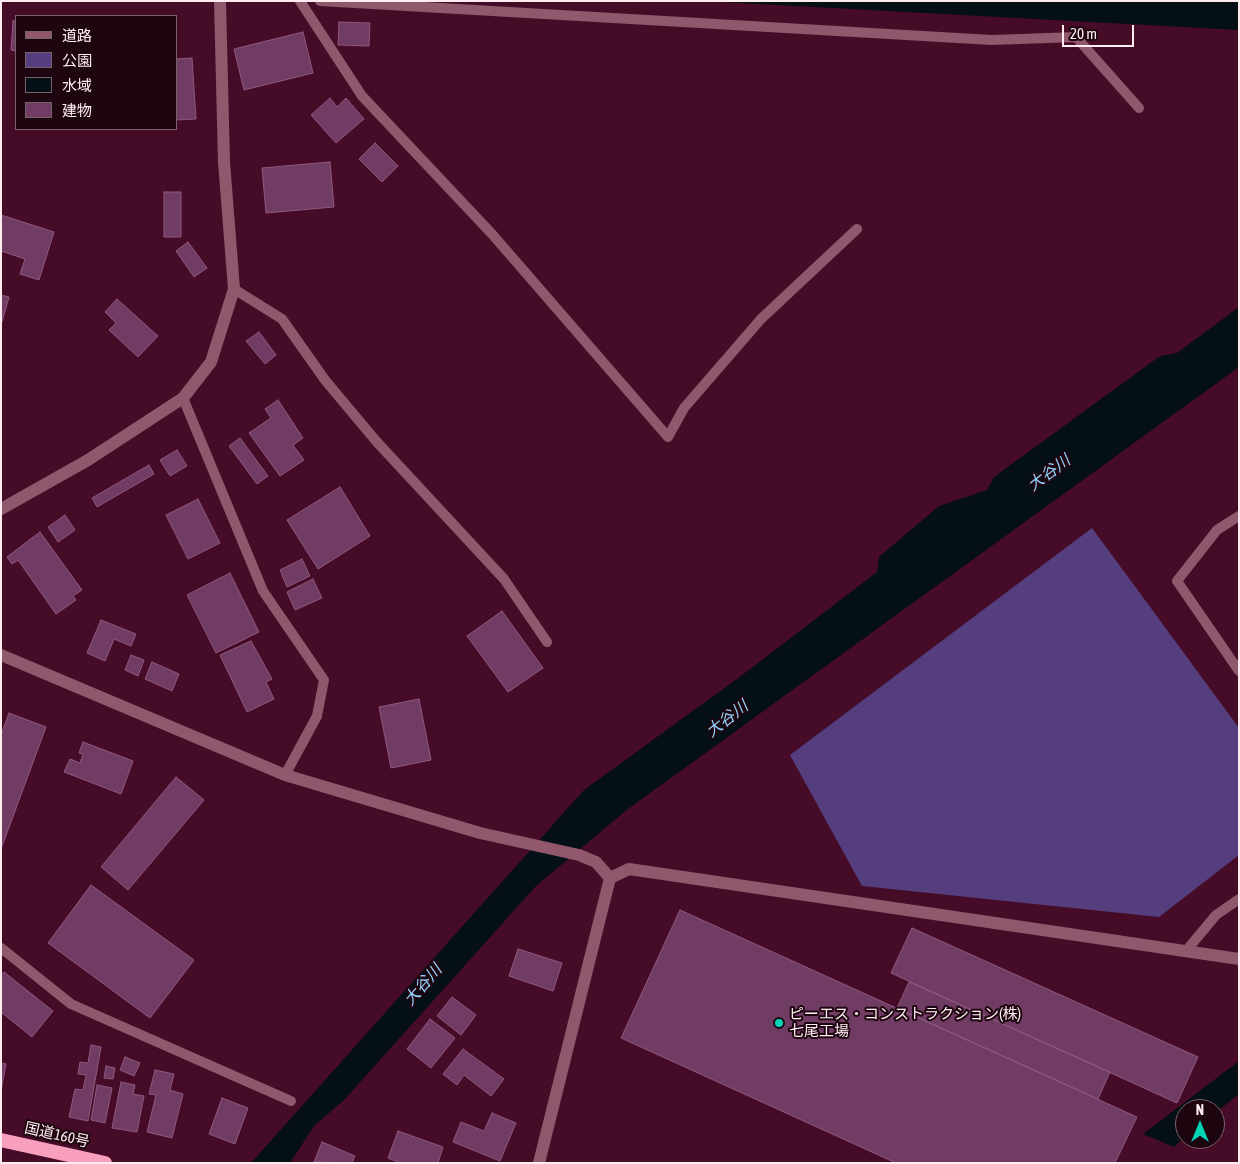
<!DOCTYPE html>
<meta charset="utf-8">
<style>
body{margin:0}
#map{position:relative;width:1240px;height:1164px;overflow:hidden;background:#460c27;font-family:"Asap Condensed","Noto Sans JP",sans-serif}
canvas{display:block}
.frame{position:absolute;inset:0;border:2px solid #fdedf1;pointer-events:none}
.legend{position:absolute;left:15px;top:15px;width:162px;height:115px;box-sizing:border-box;background:#1e0610;border:1px solid #77626a;margin:0;padding:6px 9px;list-style:none;font-size:15px;color:#fdedf1}
.legend li{display:flex;align-items:center;gap:10px;height:25px}
.legend b{width:25px;border:1px solid #77626a}
.north{position:absolute;left:1175px;top:1099px;width:50px;height:50px;box-sizing:border-box;background:#1e0610;border:1px solid #77626a;border-radius:50%;rotate:0deg;font-size:14px;font-weight:700;line-height:20px;text-align:center;color:#fdedf1}
.north::after{content:'';display:block;margin:auto;width:18px;height:22px;background:#01d5b6;clip-path:polygon(50% 0,100% 100%,50% 72%,0 100%)}
.scale{position:absolute;left:1062px;top:25px;width:72px;height:22px;box-sizing:border-box;border:2px solid #fdedf1;border-top:0;padding-left:6px;font-size:15px;line-height:18px;white-space:nowrap;color:#fdedf1;-webkit-text-stroke:4px #1e0610;paint-order:stroke}
</style>
<div id="map">
<canvas width="1240" height="1164"></canvas>
<div class="frame"></div>
<ul class="legend">
<li><b style="height:6px;background:#91576c"></b>道路</li>
<li><b style="height:14px;background:#543e7e"></b>公園</li>
<li><b style="height:14px;background:#040f16"></b>水域</li>
<li><b style="height:14px;background:#713c63"></b>建物</li>
</ul>
<div class="north">N</div>
<div class="scale">20 m</div>
</div>
<script>
const g = document.querySelector('canvas').getContext('2d');
g.lineJoin = 'round';
function fill(path, color) { g.fillStyle = color; g.fill(path, 'evenodd'); }
const toPath = rows => new Path2D(rows.map(r => 'M' + r).join(''));
function trace(path, color, width, dash) { g.strokeStyle = color; g.lineWidth = width; g.lineCap = dash ? 'butt' : 'round'; g.setLineDash(dash || []); g.stroke(path); }
function label(font, color, halo, rows, align = 'center') {
  g.font = font + ' "Asap Condensed","Noto Sans JP",sans-serif'; g.lineWidth = 4; g.setLineDash([]); g.textBaseline = 'middle'; g.strokeStyle = halo; g.fillStyle = color; for (const [text, x, y, turn = 0] of rows) {
    g.save(); g.translate(x, y); g.rotate((+turn || 0) * Math.PI / 180); g.textAlign = isNaN(turn) ? turn : align; if (halo) g.strokeText(text, 0, 0); g.fillText(text, 0, 0); g.restore();
  }
}
const green = toPath([
 [1092,528,1239,728,1239,855,1159,917,862,886,790,755]
]);
const water = toPath([
 [703,1,1239,1,1239,30],
 [1239,307,1239,367,628,809,536,886,344,1100,314,1126,290,1163,251,1163,584,790,741,676,877,572,879,557,939,506,987,490,994,477,1160,356,1177,353],
 [1239,1061,1239,1094,1215,1113,1215,1109,1185,1109,1185,1137,1174,1147,1143,1134]
]);
const building = toPath([
 [13,21,16,21,16,51,11,50,13,21],
 [339,22,370,23,369,46,338,45,339,22],
 [303,32,313,73,244,90,234,49,303,32],
 [192,58,196,119,176,120,176,59,192,58],
 [330,98,337,107,346,98,364,119,336,143,311,115,330,98],
 [375,143,398,166,382,182,359,159,375,143],
 [330,162,334,207,266,213,262,168,330,162],
 [164,192,181,192,181,237,164,237,164,192],
 [1,215,54,232,39,280,20,274,25,259,1,251,1,215],
 [188,242,207,268,194,277,176,251,188,242],
 [1,295,9,297,2,322,1,322,1,295],
 [117,299,158,336,138,357,109,330,116,323,105,312,117,299],
 [259,332,276,355,265,364,246,341,259,332],
 [278,400,303,438,293,445,304,460,280,476,249,433,271,418,265,409,278,400],
 [240,438,268,476,257,484,229,446,240,438],
 [177,450,187,466,170,476,160,460,177,450],
 [149,465,154,474,97,507,92,498,149,465],
 [340,487,370,536,318,569,287,520,340,487],
 [198,499,220,543,188,559,166,515,198,499],
 [65,515,75,530,58,542,48,527,65,515],
 [40,532,82,590,73,596,76,600,56,614,18,560,12,564,7,557,40,532],
 [302,559,310,576,287,587,280,570,302,559],
 [230,573,259,632,216,653,187,595,230,573],
 [313,579,322,598,295,610,287,592,313,579],
 [502,611,543,668,508,692,467,636,502,611],
 [101,620,136,634,131,646,114,639,105,661,87,653,101,620],
 [251,641,272,679,266,682,274,699,247,712,220,655,251,641],
 [131,655,144,660,138,676,125,670,131,655],
 [152,662,179,674,172,691,145,679,152,662],
 [419,699,431,760,391,768,379,707,419,699],
 [9,713,46,727,1,849,1,735,9,713],
 [83,742,133,761,121,794,64,772,70,759,80,763,83,754,79,753,83,742],
 [176,777,204,800,128,890,101,867,176,777],
 [91,885,194,960,150,1018,48,943,91,885],
 [680,910,1137,1117,1115,1163,896,1163,621,1038,680,910],
 [912,928,1198,1057,1177,1103,891,973,912,928],
 [518,949,562,963,553,991,509,976,518,949],
 [4,972,53,1011,32,1037,1,1012,1,975,4,972],
 [909,982,1110,1072,1098,1099,897,1008,909,982],
 [452,997,476,1015,461,1035,437,1016,452,997],
 [430,1019,455,1038,431,1068,407,1049,430,1019],
 [91,1045,101,1047,88,1121,69,1117,75,1089,83,1090,86,1075,78,1074,80,1062,88,1063,91,1045],
 [463,1049,504,1079,491,1096,464,1075,457,1085,443,1074,463,1049],
 [125,1057,140,1063,134,1076,120,1070,125,1057],
 [1,1063,6,1064,1,1091,1,1063],
 [106,1066,115,1068,113,1079,104,1078,106,1066],
 [155,1070,174,1074,170,1090,183,1094,172,1138,147,1132,156,1095,149,1094,155,1070],
 [121,1082,135,1085,133,1094,144,1096,137,1132,112,1128,121,1082],
 [97,1085,112,1088,105,1123,91,1120,97,1085],
 [222,1098,248,1108,235,1144,209,1134,222,1098],
 [492,1113,516,1123,500,1161,453,1142,461,1122,484,1131,492,1113],
 [398,1131,443,1147,438,1163,400,1163,388,1158,398,1131],
 [322,1142,355,1156,352,1163,314,1162,322,1142]
]);
const service = toPath([
 [300,1,362,96,492,234,668,437,684,408,761,319,857,229],
 [320,1,992,40,1076,37,1139,108],
 [234,289,282,319,325,380,376,441,504,579,547,642],
 [183,398,263,591,324,680,317,716,285,775],
 [1239,516,1217,530,1177,581,1239,671],
 [1,948,71,1004,291,1101],
 [1186,951,1216,915,1239,899]
]);
const minor = toPath([
 [1,509,88,460,183,398,211,362,234,289,224,162,220,1],
 [610,878,629,869,1239,959]
]);
const tertiary = toPath([
 [1,655,285,775,480,833,579,855,596,862,610,878,539,1163]
]);
const trunk = toPath([
 [1,1140,105,1163]
]);
const markers = [
 [779,1023,5,"#01d5b6"]
];
const poiNames = [
 ["ピーエス・コンストラクション(株)",789,1014],
 ["七尾工場",789,1031]
];
const streetNames = [
 ["国道160号",57,1135,13]
];
const waterNames = [
 ["大谷川",1049,473,-37],
 ["大谷川",727,719,-38],
 ["大谷川",423,985,-49]
];
fill(green, '#543e7e');
fill(water, '#040f16');
fill(building, '#713c63');
trace(building, '#8f5880', 1);
trace(service, '#91576c', 10);
trace(minor, '#91576c', 12);
trace(tertiary, '#91576c', 12);
trace(trunk, '#f89fbe', 14);
for (const [x, y, r, color] of markers) { const dot = new Path2D(); dot.arc(x, y, r, 0, 2 * Math.PI); g.fillStyle = color; g.fill(dot); trace(dot, '#1e0610', 2); }
label('15px', '#fdedf1', '#1e0610', poiNames, 'left');
label('15px', '#fdedf1', '#1e0610', streetNames);
label('italic 16px', '#92d4fe', '#1e0610', waterNames);
</script>
